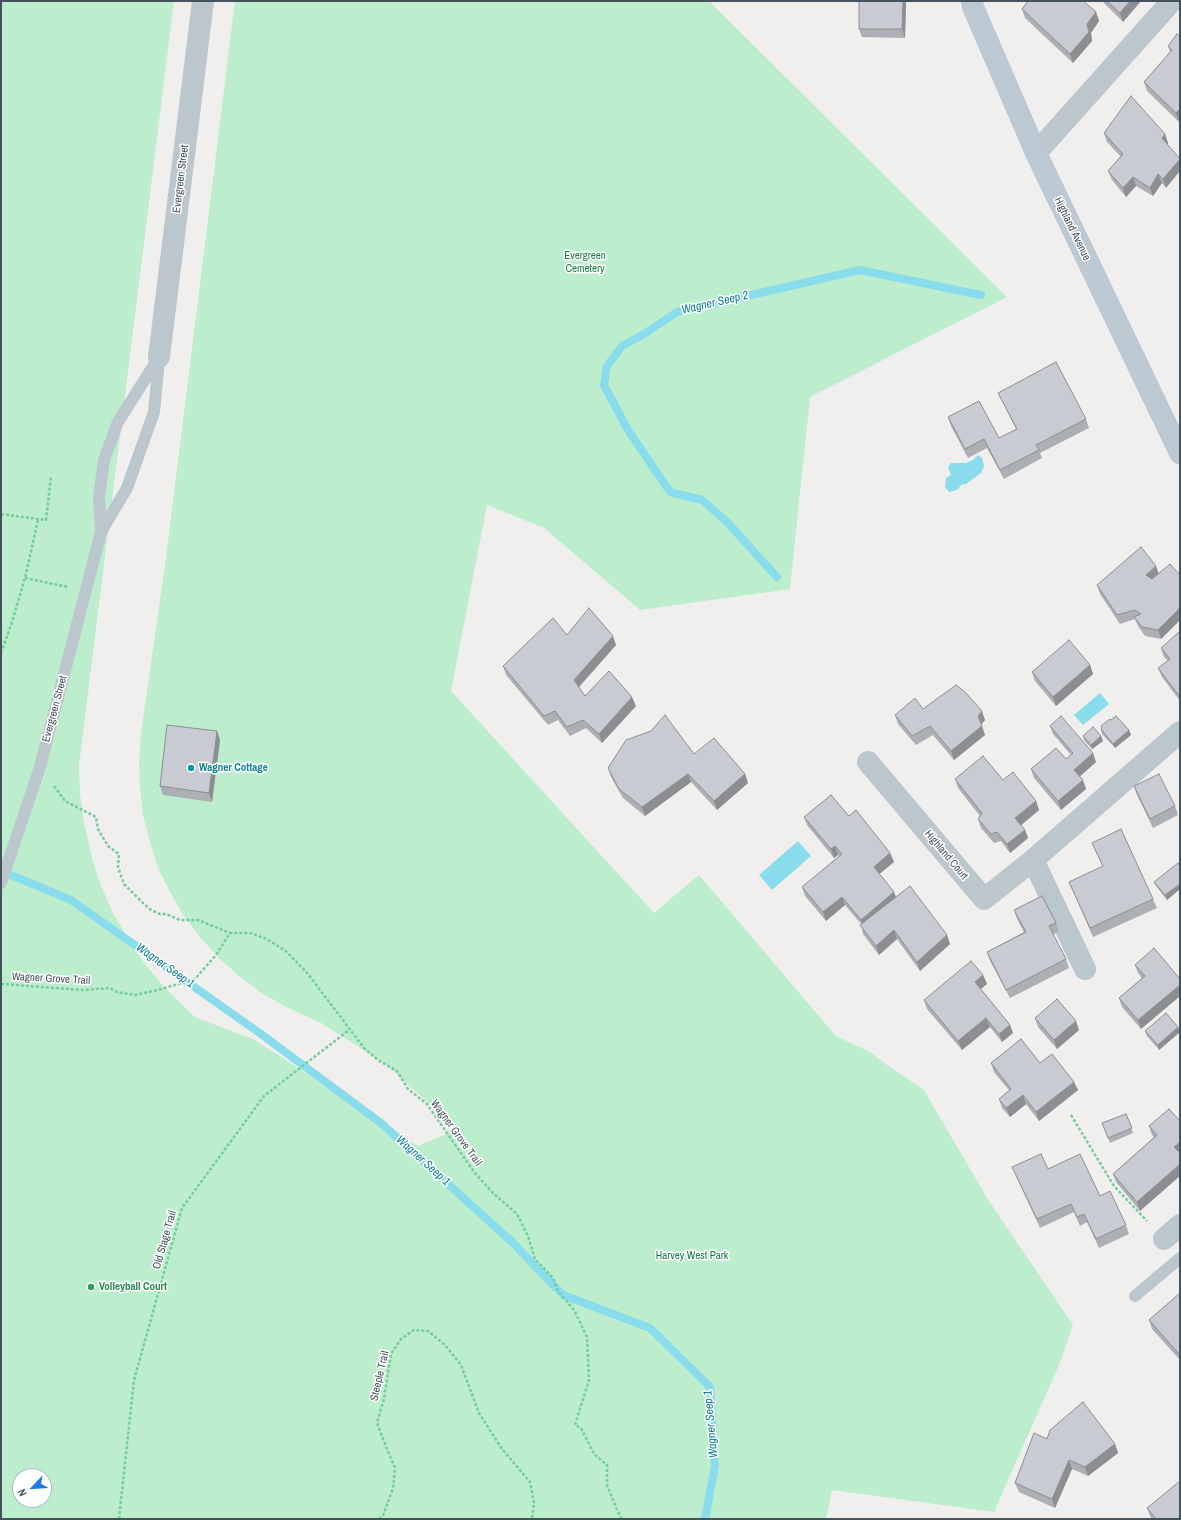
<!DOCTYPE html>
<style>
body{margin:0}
#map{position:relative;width:1181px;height:1520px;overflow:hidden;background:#f1eeee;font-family:"Archivo Narrow",sans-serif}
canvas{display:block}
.frame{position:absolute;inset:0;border:2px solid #46525b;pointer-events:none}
.north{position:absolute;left:12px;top:1468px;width:40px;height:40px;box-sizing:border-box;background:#fff;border:1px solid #b5babd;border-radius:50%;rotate:245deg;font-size:11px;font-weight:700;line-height:16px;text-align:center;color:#46525b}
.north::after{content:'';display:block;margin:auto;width:14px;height:18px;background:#1a7adf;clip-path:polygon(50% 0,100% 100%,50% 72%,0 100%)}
</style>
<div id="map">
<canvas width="1181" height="1520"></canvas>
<div class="frame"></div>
<div class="north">N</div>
</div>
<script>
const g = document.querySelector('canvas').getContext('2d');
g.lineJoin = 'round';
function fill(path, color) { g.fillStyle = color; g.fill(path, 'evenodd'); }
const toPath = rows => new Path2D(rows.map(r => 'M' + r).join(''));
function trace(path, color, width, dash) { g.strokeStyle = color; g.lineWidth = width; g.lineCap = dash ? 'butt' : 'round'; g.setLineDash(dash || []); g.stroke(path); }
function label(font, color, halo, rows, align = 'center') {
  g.font = font + ' "Archivo Narrow",sans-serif'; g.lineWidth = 3; g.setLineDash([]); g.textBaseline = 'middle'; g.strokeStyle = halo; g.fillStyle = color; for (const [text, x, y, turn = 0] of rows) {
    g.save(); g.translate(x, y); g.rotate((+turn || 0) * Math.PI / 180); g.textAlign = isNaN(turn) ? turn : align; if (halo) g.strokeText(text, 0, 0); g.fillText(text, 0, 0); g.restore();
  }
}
const green = toPath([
 [1,1,174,1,79,766,80,794,84,823,92,858,101,886,113,913,128,939,145,964,164,987,195,1017,255,1040,418,1146,458,1129,384,1063,321,1023,284,1006,260,992,239,976,218,957,200,937,184,916,170,892,158,868,150,842,143,815,140,788,139,761,141,734,166,558,235,1,709,1,1007,297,810,397,790,589,640,610,544,528,487,505,451,691,654,913,699,875,836,1036,870,1052,887,1065,924,1090,987,1198,1073,1325,1059,1365,994,1512,832,1490,826,1519,1,1519],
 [20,1476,44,1476,44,1500,20,1500]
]);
const water = toPath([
 [978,455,982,458,984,466,981,473,966,484,961,485,957,490,949,492,945,487,946,478,951,475,948,467,951,463,966,463,973,460],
 [1100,693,1109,704,1083,725,1074,715],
 [798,841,811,856,772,890,759,875]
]);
const stream = toPath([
 [777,577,727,522,702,500,670,492,628,430,604,385,607,366,622,346,644,334,677,312,860,270,981,295],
 [11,875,71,900,261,1034,381,1123,512,1242,563,1295,650,1328,710,1387,715,1466,705,1519]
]);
const path = toPath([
 [1,514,46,520,51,476],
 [25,578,68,587],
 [1,653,12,622,25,578,38,520],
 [54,786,65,801,96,817,98,829,105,841,109,847,119,854,118,867,124,884,144,904,151,910,160,914,166,914,180,920,198,920,230,933],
 [1,984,82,990,110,988,117,992,135,995,158,990,195,979,216,955,230,933,250,933,267,939,287,952,308,974,364,1048,378,1060,397,1071,408,1089,427,1104,474,1172,493,1193,517,1214,528,1236,535,1259,553,1278,558,1291,574,1310,587,1337,589,1380,575,1425,581,1428,594,1454,607,1465,607,1485,617,1510,622,1519],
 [1071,1115,1114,1186,1147,1221],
 [119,1519,134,1380,182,1208,264,1096,349,1030],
 [379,1519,383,1516,393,1488,395,1468,385,1444,377,1423,384,1399,391,1354,401,1339,414,1330,428,1331,445,1345,461,1365,479,1413,502,1449,530,1482,534,1503,532,1519]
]);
const lane = toPath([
 [101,532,127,488,154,412,159,360],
 [1,883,40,767,101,532,99,497,104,460,118,422,159,357],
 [1135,1296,1180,1258]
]);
const street = toPath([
 [1036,153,1172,1],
 [159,357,203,1],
 [868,762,984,899,1033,860,1085,969],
 [1033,860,1180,732],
 [1164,1239,1180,1225]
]);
const secondary = toPath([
 [972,1,973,7,1036,153,1180,453]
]);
const wall = toPath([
 [859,1,906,1,905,38,862,37,859,29],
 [1102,1,1141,1,1123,22],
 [1022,9,1096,12,1099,21,1091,33,1092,41,1073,63,1025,18],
 [1180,37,1179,122,1147,91,1144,82,1170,52,1168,46],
 [1104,133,1165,134,1168,143,1167,144,1166,188,1162,183,1153,196,1136,186,1126,197,1112,180,1108,171,1121,157,1107,142],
 [998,393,1086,419,1089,428,1040,453,1042,458,1004,479,987,448,968,458,951,426,948,417,999,438,1016,429],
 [1158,573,1180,575,1180,620,1161,639,1145,636,1138,626,1135,619,1120,624,1100,594,1097,585],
 [1180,634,1180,701,1162,677,1158,668,1168,661,1164,657,1161,648],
 [567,635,616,645,579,687,585,696,636,706,602,743,586,728,570,736,558,720,548,725,506,675,503,666],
 [1090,665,1093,674,1056,706,1035,681,1032,672],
 [895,715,985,720,981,724,985,735,954,760,933,735,916,745,898,724],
 [1111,720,1131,735,1115,748,1102,734,1101,729,1102,728,1101,726],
 [1050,726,1096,762,1080,776,1086,789,1061,810,1034,778,1031,769,1066,759,1071,755,1053,734],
 [217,731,220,740,212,802,163,795,160,786],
 [1083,736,1101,736,1103,741,1092,749,1084,740],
 [694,754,745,774,748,783,717,810,691,782,645,816,623,798,611,777,608,768],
 [955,779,1003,780,1036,801,1039,810,1021,825,1025,830,1028,838,1010,853,1001,841,994,843,981,828,978,819,980,816,958,788],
 [1134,786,1175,806,1178,815,1153,828,1137,795],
 [849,816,890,853,894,862,879,874,894,892,896,897,947,935,950,944,920,971,897,939,879,955,863,934,861,924,845,905,826,921,805,896,802,887,839,856,838,855,834,858,807,825,804,817],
 [1092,843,1153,899,1157,908,1093,937,1073,891,1069,882,1103,867,1096,852],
 [1180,866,1180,889,1167,900,1156,886,1154,882],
 [1014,910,1056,923,1059,931,1053,935,1066,959,1069,968,1010,998,990,961,987,952,1024,932,1017,919],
 [1135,965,1180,979,1180,996,1141,1029,1122,1007,1119,998,1142,978,1138,973],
 [983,975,987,984,981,989,1010,1025,1013,1033,1002,1042,990,1027,962,1050,927,1009,924,1000],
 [1035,1018,1079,1030,1057,1049,1038,1027],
 [1178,1027,1180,1032,1159,1050,1147,1036,1145,1031],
 [991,1063,1040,1063,1078,1090,1039,1121,1026,1104,1010,1117,1002,1108,999,1099,1009,1090,994,1072],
 [1126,1114,1133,1133,1110,1143,1102,1123],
 [1180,1121,1140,1211,1116,1182,1113,1174,1154,1137,1152,1135,1149,1126],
 [1012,1167,1048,1169,1100,1196,1126,1225,1129,1234,1099,1248,1087,1222,1080,1226,1074,1212,1040,1228,1016,1176],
 [1180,1293,1180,1360,1152,1329,1149,1320],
 [1047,1439,1115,1444,1118,1453,1088,1476,1072,1469,1055,1508,1019,1492,1015,1483],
 [1147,1508,1180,1519,1152,1519,1150,1516]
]);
const shadedWall = toPath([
 [903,1,906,1,905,38,902,29],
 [1130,1,1141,1,1123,22,1120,13],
 [1096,12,1099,21,1091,33,1092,41,1073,63,1070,54,1087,24],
 [1180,109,1180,121,1179,122,1176,113],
 [1165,134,1168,143,1165,147,1162,138],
 [1180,159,1180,171,1166,188,1163,179],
 [1158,174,1162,183,1153,196,1150,188],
 [1133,177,1136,186,1126,197,1123,188],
 [1156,566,1159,574,1149,584,1146,575],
 [1180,607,1180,620,1161,639,1158,630],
 [613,636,616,645,577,689,574,680],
 [1090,665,1093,674,1056,706,1053,697],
 [632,697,636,706,602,743,599,734],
 [982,711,985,720,981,725,978,716],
 [982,726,985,735,954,760,951,751],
 [1129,730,1131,735,1115,748,1113,744],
 [217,731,220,740,212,802,209,793],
 [1101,736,1103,741,1092,749,1091,745],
 [1093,753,1096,762,1077,779,1074,770],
 [688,774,691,782,645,816,642,807],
 [745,774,748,783,717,810,714,801],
 [1083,780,1086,789,1061,810,1058,801],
 [1036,801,1039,810,1019,827,1015,818],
 [1025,830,1028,838,1010,853,1007,844],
 [835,846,838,855,834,858,831,849],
 [890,853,894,862,877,876,874,867],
 [1180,884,1180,889,1167,900,1165,895],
 [894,892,897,901,864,929,861,920],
 [842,897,845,905,826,921,823,912],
 [894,930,897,939,879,955,876,946],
 [947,935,950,944,920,971,917,962],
 [983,975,987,984,978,991,975,982],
 [1180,985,1180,996,1141,1029,1138,1020],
 [986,1018,990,1027,962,1050,958,1041],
 [1076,1021,1079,1030,1057,1049,1054,1040],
 [1010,1025,1013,1033,1002,1042,999,1034],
 [1178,1027,1180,1032,1159,1050,1158,1045],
 [1074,1082,1078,1090,1039,1121,1036,1112],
 [1023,1095,1026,1104,1010,1117,1006,1108],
 [1180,1142,1180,1154,1174,1147],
 [1180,1164,1180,1176,1140,1211,1137,1202],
 [1115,1444,1118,1453,1088,1476,1085,1467],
 [1069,1460,1072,1469,1055,1508,1052,1499]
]);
const building = toPath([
 [859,1,903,1,902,29,859,29,859,1],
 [1028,1,1083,1,1096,12,1087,24,1089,32,1070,54,1022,9,1028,1],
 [1107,1,1130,1,1120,13,1107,1],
 [1177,34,1180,37,1180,109,1176,113,1144,82,1172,50,1168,46,1177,34],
 [1131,96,1165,134,1162,138,1180,159,1163,179,1158,174,1150,188,1133,177,1123,188,1108,171,1123,154,1104,133,1131,96],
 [1056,362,1086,419,1036,445,1039,450,1000,470,984,439,965,449,948,417,979,401,999,438,1017,429,998,393,1056,362],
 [1141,547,1156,566,1146,575,1152,579,1170,564,1180,575,1180,607,1178,610,1158,630,1142,627,1134,617,1141,614,1135,610,1117,615,1097,585,1141,547],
 [589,608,613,636,574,680,585,696,609,671,632,697,599,734,583,720,567,727,555,711,544,716,503,666,553,618,567,635,589,608],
 [1179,632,1180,634,1180,697,1158,668,1170,659,1161,648,1179,632],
 [1069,640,1090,665,1053,697,1032,672,1069,640],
 [956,685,966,693,982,711,978,716,982,726,951,751,930,726,912,736,895,715,915,698,923,709,956,685],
 [665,715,694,754,714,738,745,774,714,801,688,774,642,807,619,789,608,768,626,740,651,731,665,715],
 [1061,716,1093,753,1074,770,1083,780,1058,801,1031,769,1056,748,1066,759,1073,753,1050,726,1061,716],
 [1116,716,1129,730,1113,744,1101,729,1102,728,1101,726,1110,719,1111,720,1116,716],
 [167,725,217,731,209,793,160,786,167,725],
 [1093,727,1101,736,1091,745,1083,736,1093,727],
 [983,756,1003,780,1013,772,1036,801,1015,818,1025,830,1007,844,997,832,991,834,978,819,982,813,955,779,983,756],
 [1159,774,1175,806,1150,819,1134,786,1159,774],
 [831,795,849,816,856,810,890,853,874,867,894,892,861,920,842,897,823,912,802,887,842,854,835,846,831,849,804,817,831,795],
 [1121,829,1153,899,1090,928,1069,882,1103,866,1092,843,1121,829],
 [1178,863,1180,866,1180,884,1165,895,1154,882,1178,863],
 [910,886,947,935,917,962,894,930,876,946,860,925,910,886],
 [1042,896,1056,923,1049,926,1066,959,1006,990,987,952,1026,932,1014,910,1042,896],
 [1154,948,1180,979,1180,985,1138,1020,1119,998,1145,976,1135,965,1154,948],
 [971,961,983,975,975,982,1010,1025,999,1034,986,1018,958,1041,924,1000,971,961],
 [1057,999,1076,1021,1054,1040,1035,1018,1057,999],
 [1166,1013,1178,1027,1158,1045,1145,1031,1166,1013],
 [1021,1039,1040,1063,1052,1054,1074,1082,1036,1112,1023,1095,1006,1108,999,1099,1011,1089,991,1063,1021,1039],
 [1169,1109,1180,1121,1180,1142,1174,1147,1180,1153,1180,1164,1137,1202,1113,1174,1157,1135,1149,1126,1169,1109],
 [1126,1114,1132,1128,1108,1138,1102,1123,1126,1114],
 [1041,1154,1048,1169,1080,1154,1100,1196,1110,1191,1126,1225,1096,1239,1084,1214,1077,1217,1071,1204,1037,1219,1012,1167,1041,1154],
 [1180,1293,1180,1355,1149,1320,1180,1293],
 [1083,1402,1115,1444,1085,1467,1069,1460,1052,1499,1015,1483,1034,1433,1047,1439,1050,1430,1083,1402],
 [1180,1481,1180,1519,1156,1519,1147,1508,1180,1481]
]);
const markers = [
 [191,768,4,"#0f9aa8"],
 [91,1287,4,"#2e9e5b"]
];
const streetNames = [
 ["Evergreen Street",181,179,-83],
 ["Highland Avenue",1072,229,64],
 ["Evergreen Street",55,709,-75],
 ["Highland Court",946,855,50],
 ["Wagner Grove Trail",51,979,3],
 ["Wagner Grove Trail",456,1133,54],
 ["Old Stage Trail",165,1240,-74],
 ["Steeple Trail",380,1376,-77]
];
const parkNames = [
 ["Evergreen",585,256],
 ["Cemetery",585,269],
 ["Harvey West Park",692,1256]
];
const cultureNames = [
 ["Wagner Cottage",199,768]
];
const leisureNames = [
 ["Volleyball Court",99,1287]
];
const waterNames = [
 ["Wagner Seep 2",715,303,-13],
 ["Wagner Seep 1",165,966,35],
 ["Wagner Seep 1",423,1161,42],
 ["Wagner Seep 1",711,1424,-95]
];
fill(green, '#bceecd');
fill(water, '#89dceb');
trace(stream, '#89dceb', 8);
trace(path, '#75cc9c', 2.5, [3, 2]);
trace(lane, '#bcc6cd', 12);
trace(street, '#bcc6cd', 22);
trace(secondary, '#bcc8d2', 22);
fill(wall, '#acafb4');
fill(shadedWall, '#8c8e92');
fill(building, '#c8cbd1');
trace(building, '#8c8e92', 1);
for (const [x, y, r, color] of markers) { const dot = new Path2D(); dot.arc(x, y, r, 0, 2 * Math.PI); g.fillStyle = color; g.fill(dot); trace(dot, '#fff', 1.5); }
label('11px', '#46525b', '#fff', streetNames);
label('11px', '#177c44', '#fff', parkNames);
label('bold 11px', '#0d838f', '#fff', cultureNames, 'left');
label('bold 11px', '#27864d', '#fff', leisureNames, 'left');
label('italic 12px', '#0e7d91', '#fff', waterNames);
</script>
